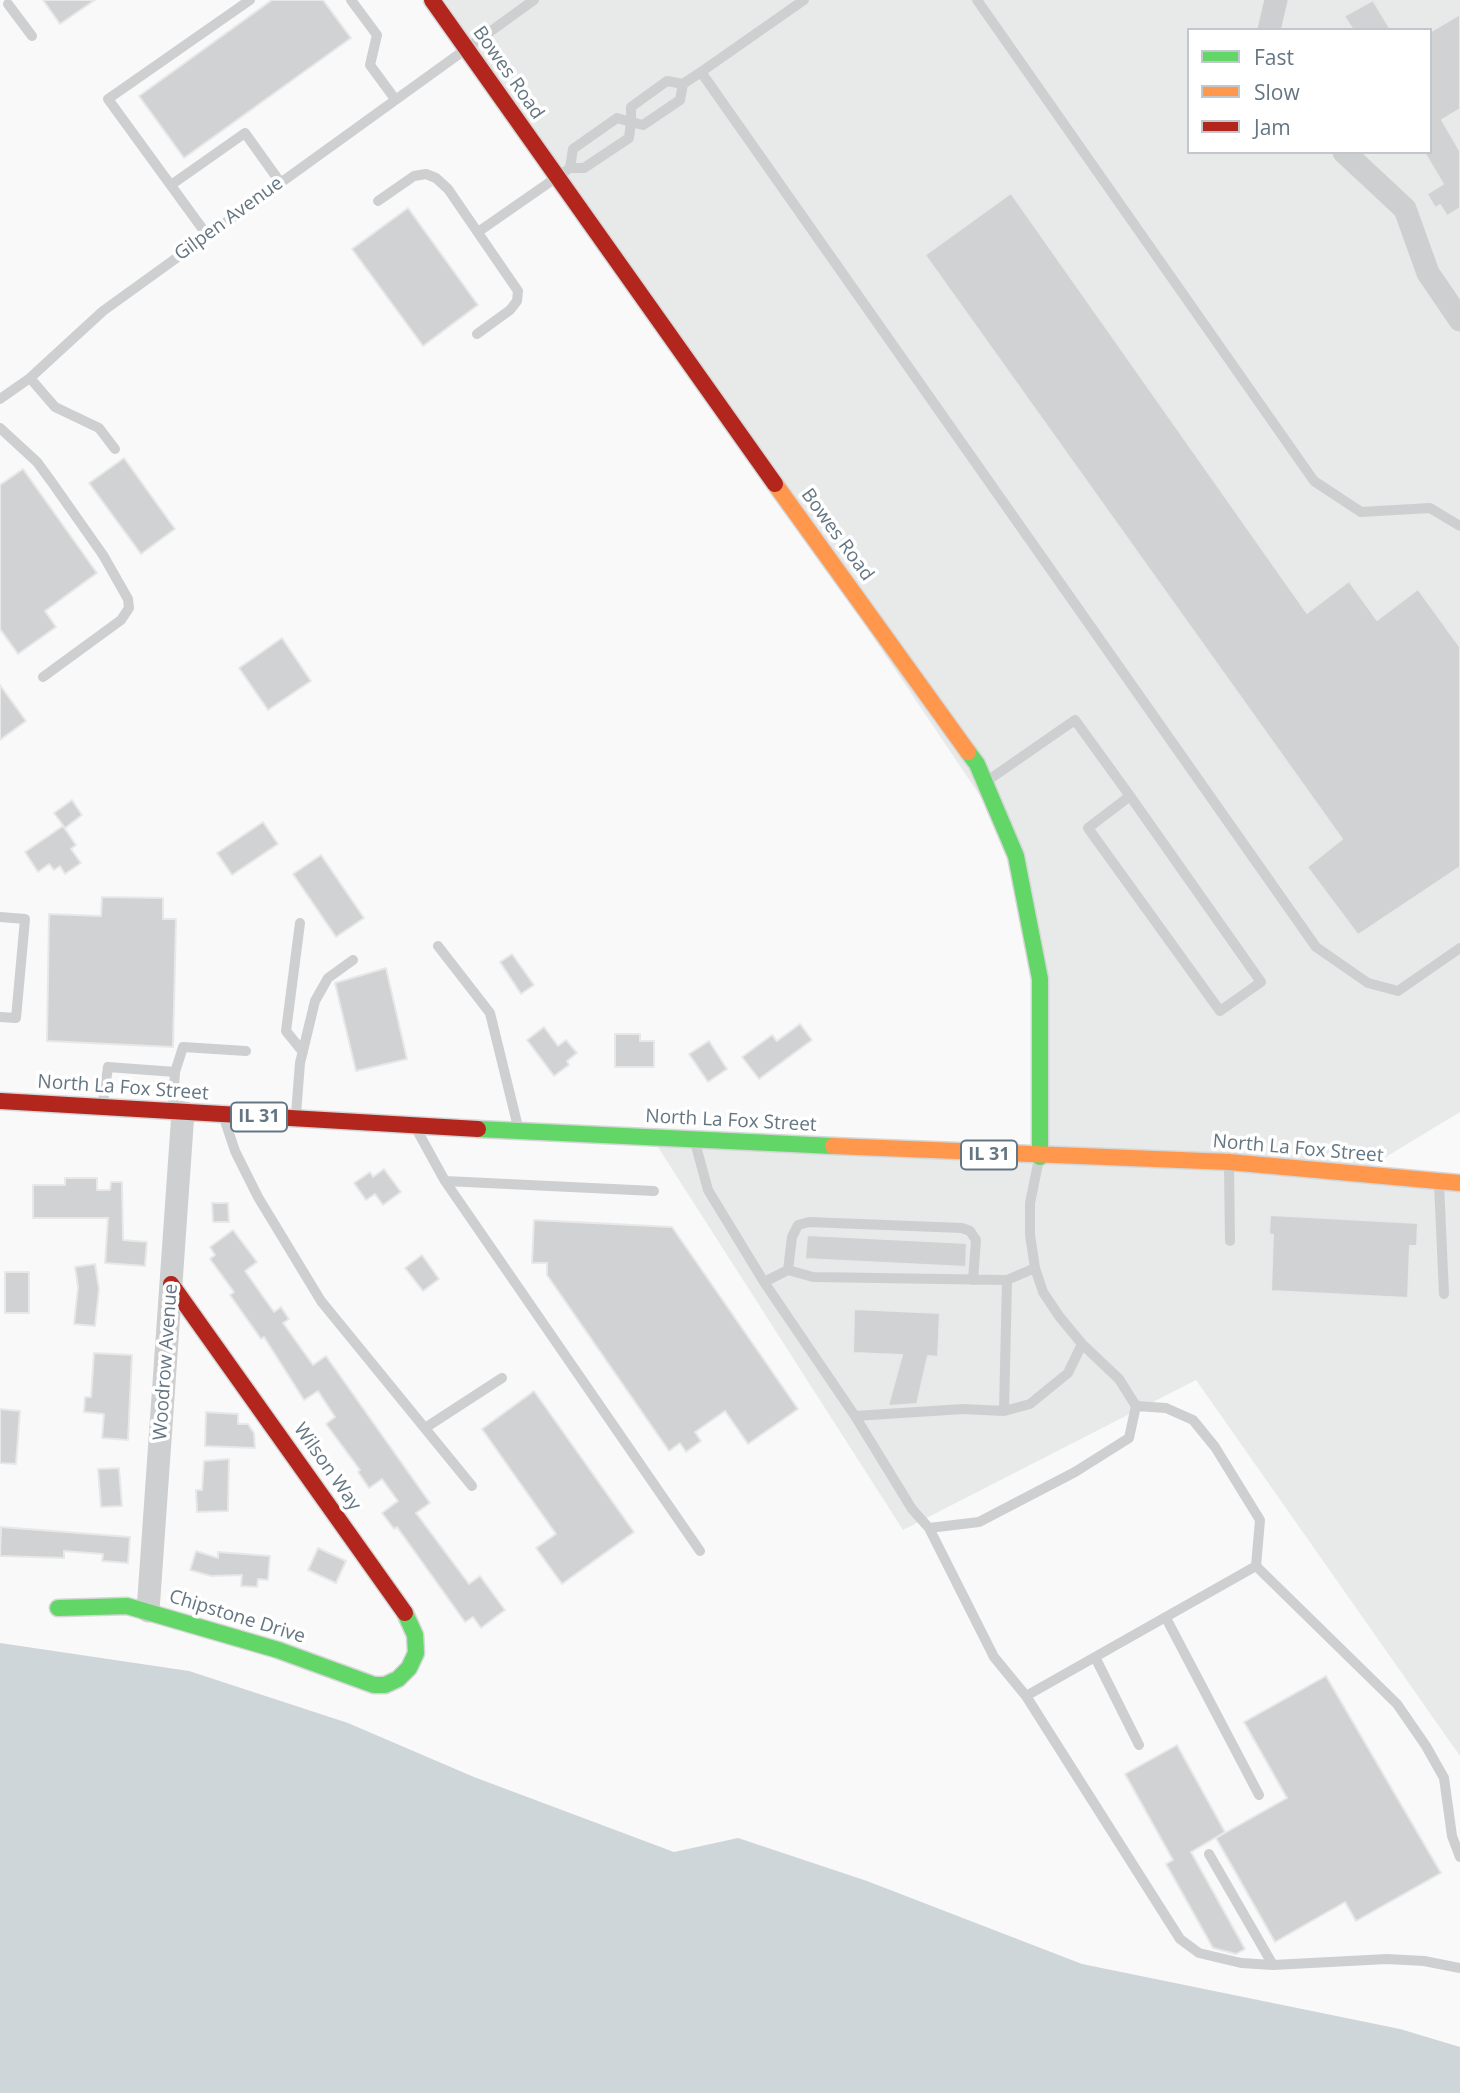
<!DOCTYPE html>
<style>
body{margin:0}
#map{position:relative;width:1460px;height:2093px;overflow:hidden;background:#f9f9f9;font-family:"Open Sans",sans-serif}
canvas{display:block}
.legend{position:absolute;left:1187px;top:28px;width:245px;height:126px;box-sizing:border-box;background:#fff;border:2px solid #c1c8cd;margin:0;padding:9px 12px;list-style:none;font-size:21px;color:#657683}
.legend li{display:flex;align-items:center;gap:14px;height:35px}
.legend b{width:35px;border:2px solid #c1c8cd}
</style>
<div id="map">
<canvas width="1460" height="2093"></canvas>
<ul class="legend">
<li><b style="height:9px;background:#63d668"></b>Fast</li>
<li><b style="height:9px;background:#ff974d"></b>Slow</li>
<li><b style="height:9px;background:#b3261e"></b>Jam</li>
</ul>
</div>
<script>
const g = document.querySelector('canvas').getContext('2d');
g.lineJoin = 'round';
function fill(path, color) { g.fillStyle = color; g.fill(path, 'evenodd'); }
const toPath = rows => new Path2D(rows.map(r => 'M' + r).join(''));
function trace(path, color, width, dash) { g.strokeStyle = color; g.lineWidth = width; g.lineCap = dash ? 'butt' : 'round'; g.setLineDash(dash || []); g.stroke(path); }
function label(font, color, halo, rows, align = 'center') {
  g.font = font + ' "Open Sans",sans-serif'; g.lineWidth = 7; g.setLineDash([]); g.textBaseline = 'middle'; g.strokeStyle = halo; g.fillStyle = color; for (const [text, x, y, turn = 0] of rows) {
    g.save(); g.translate(x, y); g.rotate((+turn || 0) * Math.PI / 180); g.textAlign = isNaN(turn) ? turn : align; if (halo) g.strokeText(text, 0, 0); g.fillText(text, 0, 0); g.restore();
  }
}
const built = toPath([
 [444,0,1460,0,1460,1112,1371,1166,1046,1149,1020,855],
 [1189,30,1430,30,1430,152,1189,152],
 [656,1144,1460,1182,1460,1756,1196,1380,903,1530]
]);
const water = toPath([
 [0,1643,189,1671,348,1723,474,1777,674,1852,738,1838,867,1881,1082,1964,1400,2029,1460,2047,1460,2093,0,2093]
]);
const building = toPath([
 [43,0,95,0,60,24,43,0],
 [272,0,323,0,351,38,184,158,139,96,272,0],
 [1373,0,1391,30,1353,30,1344,16,1373,0],
 [1460,14,1460,109,1442,120,1460,151,1460,208,1447,216,1440,205,1435,208,1427,194,1443,184,1424,152,1430,152,1430,32,1460,14],
 [1011,193,1307,613,1349,581,1377,620,1418,589,1460,647,1460,867,1358,935,1307,867,1342,839,925,255,1011,193],
 [408,208,478,305,423,346,352,249,408,208],
 [124,458,175,529,141,554,89,483,124,458],
 [23,469,97,573,45,611,56,627,18,654,0,629,0,485,23,469],
 [282,638,311,681,268,710,239,668,282,638],
 [0,685,26,721,0,740,0,685],
 [72,800,82,815,65,828,54,813,72,800],
 [263,822,278,844,232,875,217,853,263,822],
 [63,826,76,845,71,849,81,863,65,874,60,866,54,870,49,864,38,872,25,852,63,826],
 [321,855,364,918,336,937,293,874,321,855],
 [102,897,163,898,163,919,176,919,173,1047,47,1041,49,914,101,916,102,897],
 [512,954,534,985,521,994,500,962,512,954],
 [386,968,407,1059,356,1071,335,983,386,968],
 [800,1024,812,1040,759,1079,742,1057,772,1035,777,1041,800,1024],
 [544,1027,558,1046,566,1040,577,1053,567,1061,569,1065,554,1076,527,1040,544,1027],
 [615,1034,640,1034,640,1041,654,1041,654,1067,615,1067,615,1034],
 [709,1041,727,1069,708,1082,689,1054,709,1041],
 [384,1169,401,1192,383,1205,375,1194,366,1200,354,1183,370,1172,373,1177,384,1169],
 [65,1178,97,1178,97,1190,110,1190,111,1182,122,1182,123,1240,147,1242,145,1266,105,1263,108,1218,33,1218,33,1185,65,1185,65,1178],
 [212,1203,228,1203,229,1222,213,1222,212,1203],
 [1270,1215,1418,1223,1417,1246,1410,1246,1408,1298,1271,1291,1273,1235,1269,1234,1270,1215],
 [534,1220,672,1227,798,1409,748,1444,725,1411,695,1432,701,1441,686,1452,680,1443,669,1451,547,1275,547,1263,532,1263,534,1220],
 [233,1230,257,1262,245,1271,274,1312,281,1307,289,1319,283,1323,313,1365,326,1356,430,1503,416,1513,469,1584,480,1576,505,1610,481,1628,473,1617,465,1622,397,1527,394,1529,382,1513,398,1501,382,1479,369,1488,358,1472,360,1470,326,1424,335,1417,318,1391,304,1400,264,1337,261,1339,230,1295,234,1292,210,1259,215,1255,210,1247,233,1230],
 [807,1235,967,1243,966,1267,805,1259,807,1235],
 [422,1255,439,1279,423,1291,405,1268,422,1255],
 [95,1264,99,1289,95,1326,74,1324,78,1287,75,1267,95,1264],
 [5,1272,29,1272,29,1313,5,1313,5,1272],
 [854,1309,940,1313,938,1357,928,1356,917,1404,888,1406,902,1355,853,1353,854,1309],
 [94,1353,132,1355,128,1440,102,1438,104,1414,84,1412,85,1397,91,1397,94,1353],
 [534,1391,634,1532,562,1584,536,1548,556,1534,482,1429,534,1391],
 [0,1409,20,1411,16,1464,0,1463,0,1409],
 [206,1412,238,1414,238,1424,248,1424,254,1433,255,1448,205,1446,206,1412],
 [229,1459,228,1511,197,1512,196,1490,202,1490,204,1461,229,1459],
 [119,1468,122,1506,101,1507,98,1469,119,1468],
 [1,1527,130,1537,128,1563,102,1561,103,1554,64,1551,64,1558,0,1556,1,1527],
 [318,1548,346,1561,336,1583,308,1570,318,1548],
 [196,1551,218,1558,218,1552,270,1556,268,1580,258,1579,257,1587,241,1586,242,1575,211,1576,190,1570,196,1551],
 [1326,1676,1441,1873,1356,1921,1345,1902,1275,1942,1216,1838,1287,1798,1244,1722,1326,1676],
 [1177,1745,1225,1832,1191,1852,1245,1949,1236,1954,1213,1948,1166,1864,1173,1860,1125,1774,1177,1745]
]);
const lane = toPath([
 [351,0,377,35,370,65,395,99],
 [977,0,1314,481,1361,512,1430,508,1460,526],
 [8,4,32,36],
 [701,72,804,0],
 [667,81,683,84,680,100,643,125,631,122,631,107,667,81],
 [683,84,701,72,1316,947,1368,983,1398,991,1460,948],
 [171,185,245,133,280,182],
 [378,201,414,176,426,174,436,178,448,189,518,291,517,301,510,310,477,334],
 [478,232,570,168,584,168,629,138,631,122,617,118,573,149,570,168],
 [207,235,108,99,250,0],
 [30,378,55,407,99,428,115,449],
 [0,399,30,378,103,311,534,0],
 [0,428,37,462,51,481,103,555,128,599,129,608,121,620,43,677],
 [987,781,1075,720,1130,796,1261,982,1220,1011,1088,828,1130,796],
 [0,917,25,919,16,1018,0,1017],
 [300,923,286,1031,303,1052],
 [438,946,490,1013,518,1127],
 [103,1102,108,1067,175,1072],
 [173,1106,175,1072,183,1047,246,1051],
 [296,1114,300,1063,315,1001,328,978,353,960],
 [225,1121,235,1151,258,1197,321,1301,472,1486],
 [418,1132,445,1181,700,1551],
 [696,1146,708,1190,764,1282,855,1416,912,1509,929,1528,979,1522,1075,1472,1129,1438,1136,1406,1119,1379,1082,1344,1059,1316,1043,1292,1035,1268,1030,1235,1030,1203,1039,1159],
 [1229,1165,1230,1241],
 [445,1181,654,1191],
 [1439,1184,1444,1294],
 [788,1270,792,1237,798,1225,809,1222,962,1228,970,1231,976,1240,973,1280],
 [764,1282,788,1270,813,1277,1007,1280,1035,1268],
 [1004,1411,1007,1280],
 [855,1416,963,1409,1004,1411,1030,1404,1068,1373,1082,1344],
 [425,1428,502,1378],
 [929,1528,994,1657,1026,1696,1180,1939,1199,1953,1241,1963,1273,1965,1387,1959,1424,1961,1460,1968],
 [1256,1566,1397,1704,1426,1746,1444,1778,1452,1836,1460,1857],
 [1166,1618,1259,1795],
 [1095,1657,1139,1745],
 [1026,1696,1256,1566,1260,1520,1215,1447,1193,1420,1166,1408,1136,1406],
 [1209,1854,1273,1965]
]);
const street = toPath([
 [1269,30,1276,0],
 [1344,152,1405,209,1428,273,1460,320],
 [148,1611,183,1112]
]);
const fast = toPath([
 [968,752,977,764,1016,856,1040,979,1040,1157],
 [478,1129,833,1146],
 [58,1608,127,1606,278,1650,374,1685,385,1685,398,1679,409,1668,416,1653,415,1635,405,1613]
]);
const slow = toPath([
 [775,484,968,752],
 [833,1146,1229,1162,1460,1183]
]);
const jam = toPath([
 [432,0,775,484],
 [0,1101,478,1129],
 [171,1284,405,1613]
]);
const shields = [
 [259,1117,56],
 [989,1155,56]
];
const shieldNames = [
 ["IL 31",259,1117],
 ["IL 31",989,1155]
];
const streetNames = [
 ["Bowes Road",508,73,55],
 ["Gilpen Avenue",229,219,-36],
 ["Bowes Road",837,535,54],
 ["North La Fox Street",123,1088,4],
 ["North La Fox Street",731,1121,3],
 ["North La Fox Street",1298,1149,5],
 ["Woodrow Avenue",166,1362,-86],
 ["Wilson Way",327,1467,55],
 ["Chipstone Drive",237,1617,17]
];
fill(built, '#e8e9e9');
fill(water, '#ced6d9');
fill(building, '#d0d2d3');
trace(building, '#e8e8e8', 2);
trace(fast, '#d5d6d7', 19);
trace(slow, '#d5d6d7', 19);
trace(jam, '#d5d6d7', 19);
trace(lane, '#cecfd0', 10);
trace(street, '#cecfd0', 23);
trace(fast, '#63d668', 16);
trace(slow, '#ff974d', 16);
trace(jam, '#b3261e', 16);
for (const [x, y, w] of shields) { const box = new Path2D(); box.roundRect(x - w / 2, y - 14.5, w, 29, 5); g.fillStyle = '#fff'; g.fill(box); trace(box, '#657683', 2); }
label('bold 18px', '#657683', null, shieldNames);
label('19px', '#657683', '#fff', streetNames);
</script>
